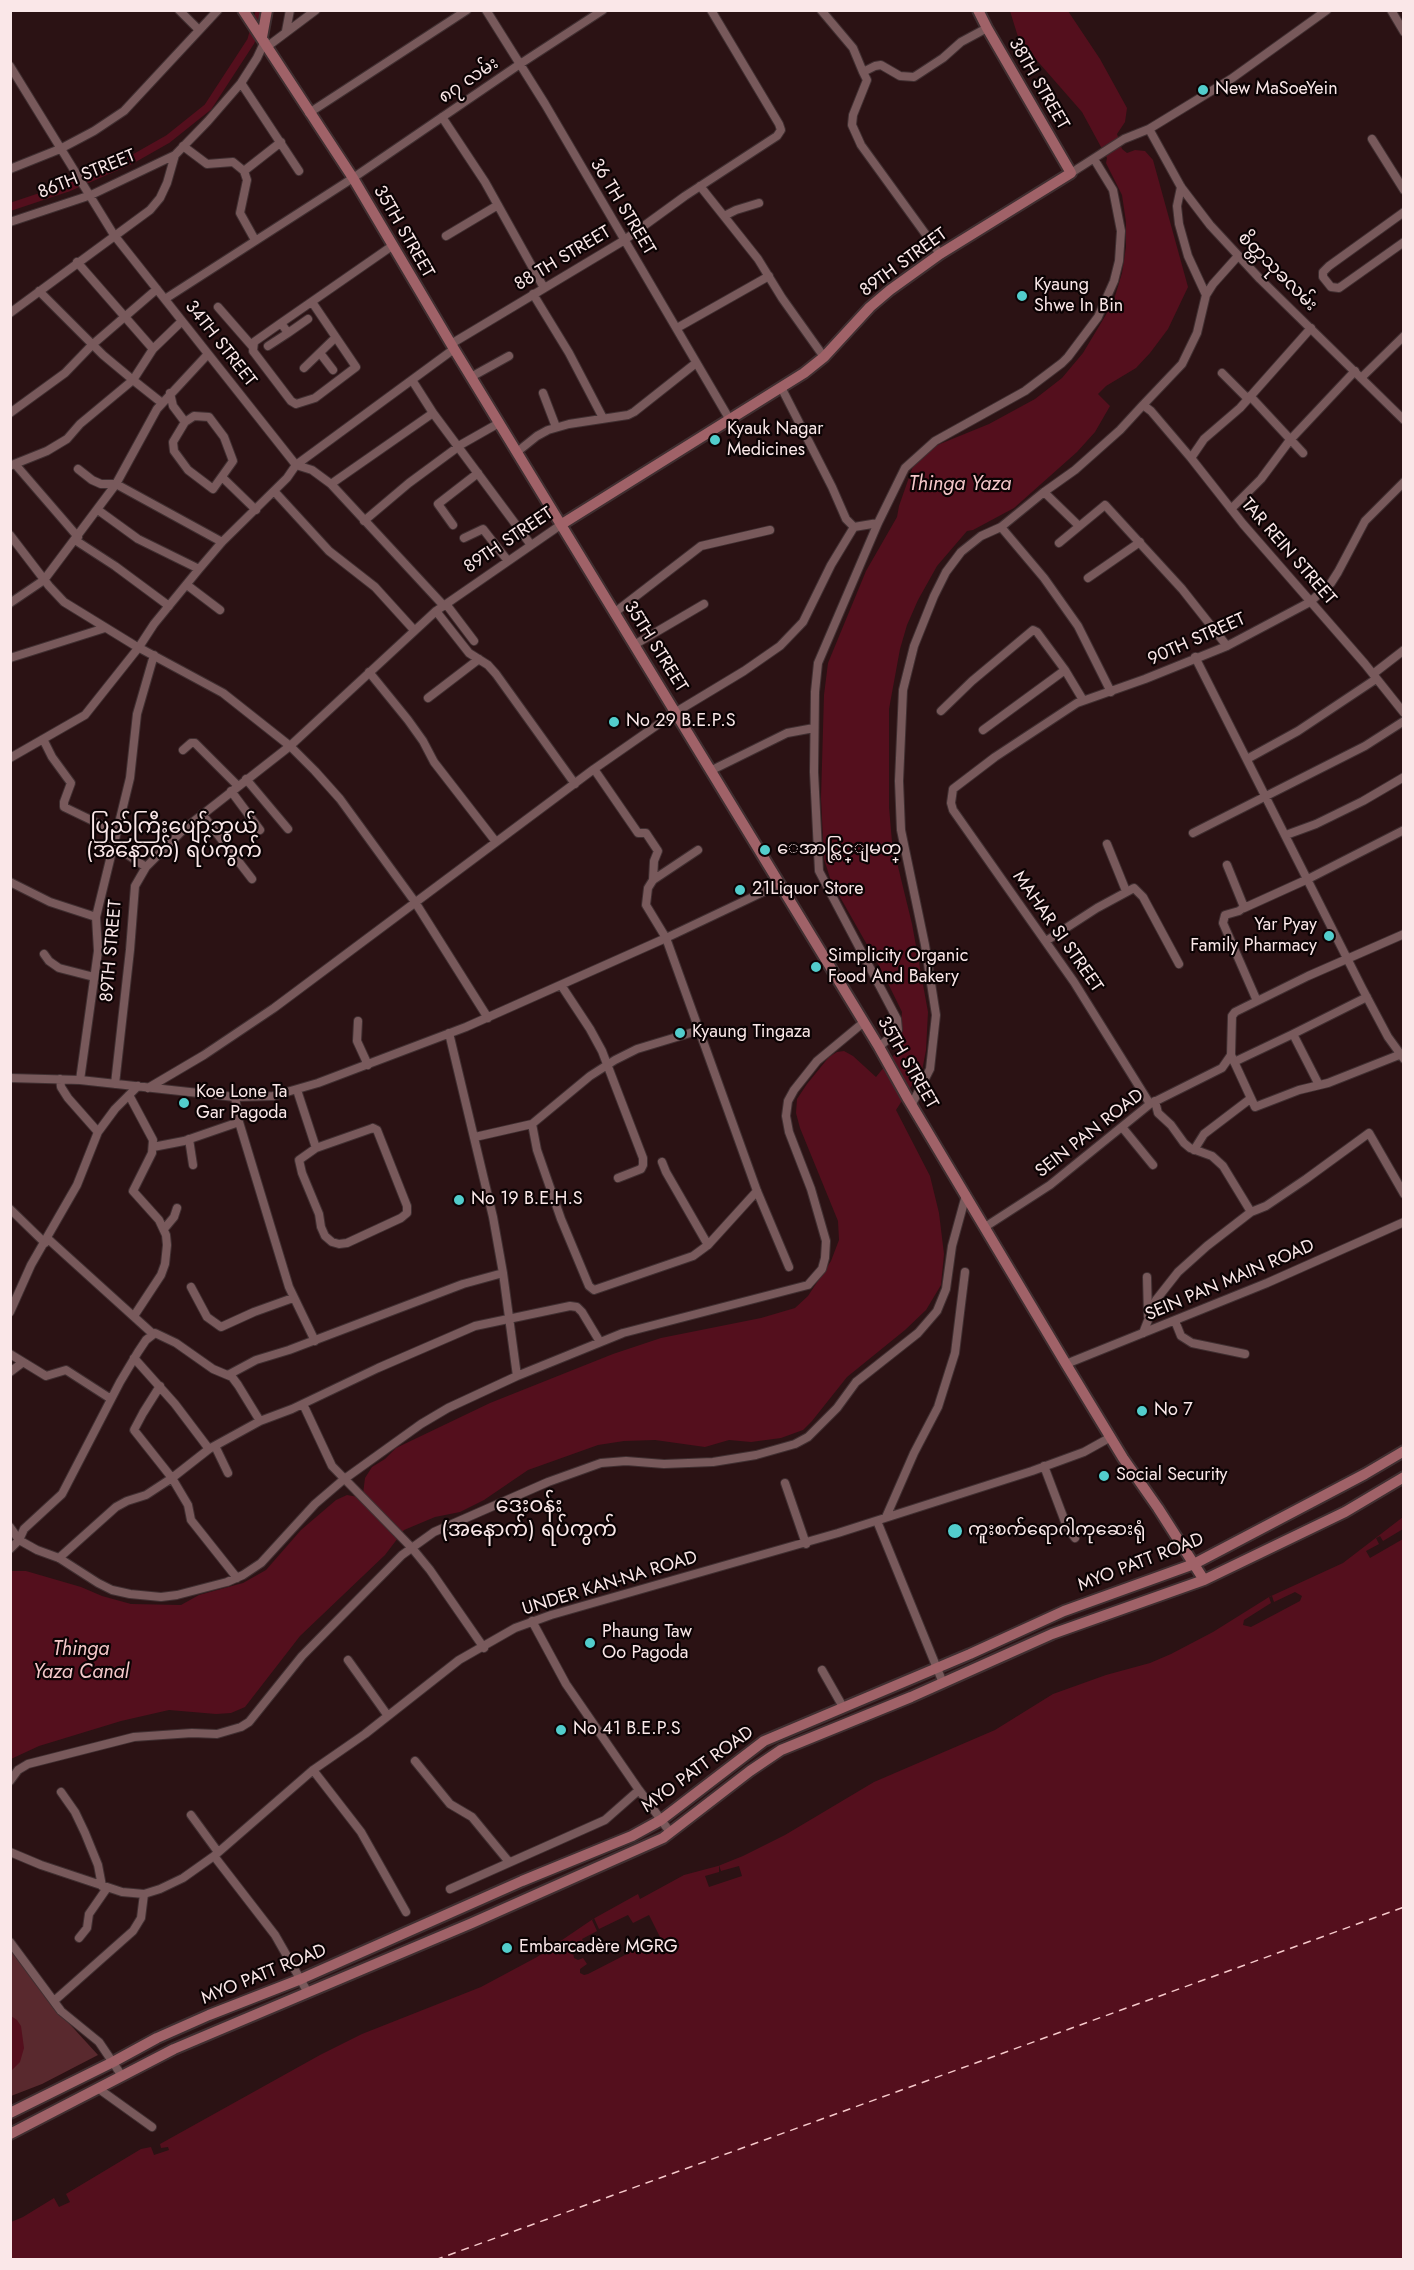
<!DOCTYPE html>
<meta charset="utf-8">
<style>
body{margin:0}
#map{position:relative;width:1414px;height:2270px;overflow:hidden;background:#2b1214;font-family:Jost,sans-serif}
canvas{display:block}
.frame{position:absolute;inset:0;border:12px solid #fae7e8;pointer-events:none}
</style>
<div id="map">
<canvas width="1414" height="2270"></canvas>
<div class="frame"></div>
</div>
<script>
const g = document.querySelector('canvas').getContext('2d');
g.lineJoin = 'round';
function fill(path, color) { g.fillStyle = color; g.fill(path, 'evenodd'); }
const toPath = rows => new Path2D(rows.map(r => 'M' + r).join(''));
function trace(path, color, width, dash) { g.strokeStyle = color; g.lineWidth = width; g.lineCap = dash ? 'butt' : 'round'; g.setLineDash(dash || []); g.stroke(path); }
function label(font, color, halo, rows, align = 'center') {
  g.font = font + ' Jost,"Noto Sans Myanmar",sans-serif'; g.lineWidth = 4.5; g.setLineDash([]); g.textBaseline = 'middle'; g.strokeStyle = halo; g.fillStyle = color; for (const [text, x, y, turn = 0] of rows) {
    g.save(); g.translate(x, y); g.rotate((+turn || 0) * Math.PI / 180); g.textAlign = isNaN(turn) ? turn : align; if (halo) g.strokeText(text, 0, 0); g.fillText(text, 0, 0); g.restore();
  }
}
const green = toPath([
 [10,1949,66,2020,98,2055,42,2084,11,2096]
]);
const water = toPath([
 [1010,11,1068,11,1100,59,1127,108,1125,122,1117,134,1122,149,1127,153,1135,150,1145,151,1153,160,1188,287,1168,329,1150,353,1136,368,1106,386,1098,394,1110,406,1095,432,1077,452,1014,508,973,530,967,531,937,566,918,600,907,625,900,649,889,709,889,807,892,842,912,924,928,1012,926,1050,921,1076,918,1076,896,1110,930,1176,939,1213,944,1254,941,1285,926,1310,905,1330,847,1377,812,1421,803,1430,781,1438,751,1442,729,1440,705,1447,655,1440,624,1441,598,1445,528,1470,484,1500,460,1512,435,1517,404,1530,385,1555,300,1636,245,1707,231,1713,216,1714,169,1710,121,1721,39,1746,11,1759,11,1571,26,1571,81,1587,102,1596,131,1604,181,1605,199,1595,243,1583,266,1570,301,1530,336,1500,347,1495,358,1497,363,1494,365,1478,372,1467,385,1459,396,1448,490,1403,613,1354,661,1338,761,1318,795,1308,808,1296,831,1261,839,1240,838,1221,800,1128,796,1113,797,1099,807,1084,829,1057,837,1052,844,1051,853,1056,876,1077,898,1050,902,1012,883,973,831,881,824,859,821,798,824,695,828,663,866,571,897,517,899,506,913,466,935,446,989,424,1035,399,1062,378,1083,353,1113,303,1122,273,1126,247,1126,222,1122,195,1106,163,1107,158,1082,112,1019,40],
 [1403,1517,1403,2259,11,2260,11,2222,23,2217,54,2198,59,2207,70,2202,66,2194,141,2149,151,2147,154,2155,169,2150,168,2147,161,2148,160,2144,320,2055,362,2034,481,1987,537,1957,593,1919,638,1894,640,1899,684,1875,718,1866,743,1856,785,1835,874,1782,995,1730,1053,1694,1106,1675,1150,1663,1171,1654,1213,1632,1269,1597,1343,1563],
 [11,2016,17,2020,21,2026,24,2048,20,2062,11,2071]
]);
const pier = toPath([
 [1403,1529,1403,1539,1370,1558,1366,1551,1379,1544,1376,1538,1380,1536,1383,1541],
 [1295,1592,1302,1596,1300,1601,1251,1627,1243,1625,1244,1620,1271,1603,1269,1597,1272,1596,1274,1602],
 [719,1865,721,1871,739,1866,742,1876,709,1887,705,1876,719,1872],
 [628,1915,633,1923,649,1915,660,1937,588,1974,584,1975,580,1973,580,1969,587,1964,583,1958,578,1960,574,1958,573,1953,585,1945,582,1939,597,1931,592,1920,594,1918,599,1929]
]);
const canal = toPath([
 [10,207,67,188,131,160,168,139,208,107,251,41,260,10]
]);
const ferry = toPath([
 [435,2260,1404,1907]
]);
const minor = toPath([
 [179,10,199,30],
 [486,10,545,104,730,420],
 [821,10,853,48,863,72],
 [1391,10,1404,32],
 [286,31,290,10],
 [268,46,316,10],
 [10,66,114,235,296,465,312,470,331,484,444,606],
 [241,83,299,171],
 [309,113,467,10],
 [442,117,485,182,544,288],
 [1149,129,1181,187,1210,225,1260,279,1404,420],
 [1372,139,1404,190],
 [183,146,207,164,233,162,244,171,247,180,240,213,255,240],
 [10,169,60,149,94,131,124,111,218,10],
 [244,171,281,142],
 [1071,173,1124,139,1149,129,1231,79,1327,10],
 [700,186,758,259,782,298,824,357],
 [1181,187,1177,206,1179,224,1188,256,1206,295],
 [1404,212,1329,266,1323,272,1323,277,1331,287,1339,288,1404,242],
 [724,216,736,210,759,203],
 [10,222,91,195,175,155],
 [446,236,498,205],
 [940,254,861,145,852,125,853,115,867,80,863,72,875,66,881,65,900,76,914,77,943,58,961,42,987,28],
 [1238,256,1213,284,1206,295,1197,333,1182,364,1143,405,1151,411,1191,458,1243,524,1365,664,1404,713],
 [77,262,153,349,182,321],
 [39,291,103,355,133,380,153,349],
 [533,294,569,353,603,418],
 [165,299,353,178,520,64,603,10],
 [312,302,356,367,315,398,296,404,291,401,253,351,254,342,281,323,392,246],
 [218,307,252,346],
 [10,313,150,210,160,198,167,183,175,155,208,121,241,83,257,58,265,41],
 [677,328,769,276],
 [288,333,308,319],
 [451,344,623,241,685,196,777,136,781,130,779,124,711,10],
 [268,346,288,333,281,323],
 [320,353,333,370],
 [304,368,335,338],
 [1222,373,1248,399],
 [471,377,509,356],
 [1361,378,1404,336],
 [412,380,433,413],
 [781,387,832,487,846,519,854,527],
 [170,393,173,406,185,422,194,416,209,417,224,437,233,461,213,489,188,470,174,451,173,442,185,422],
 [543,393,556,427],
 [1250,396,1303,453],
 [10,413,65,373,92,345,157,289],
 [517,452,537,436,548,430,569,424,628,415,634,412,696,363],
 [1191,458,1204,439,1240,408,1311,328],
 [15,464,78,537,75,540,115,566,169,606],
 [12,465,47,451,67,439,80,424,133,380,162,403],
 [78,469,92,480,101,484,116,484,222,542],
 [223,478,256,510],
 [331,484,433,413,531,545],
 [274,491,329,551,375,587,414,630],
 [1044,492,1079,526],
 [1231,509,1261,479,1290,440,1355,371],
 [98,510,138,539,199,569],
 [364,521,409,483,462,444,499,423],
 [453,525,438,504,478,473],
 [854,527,878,523],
 [1001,527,1044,578,1078,626,1111,692],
 [10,535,49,586,64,602,134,645,223,693,290,746,315,771,340,799,415,902,488,1018],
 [464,538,483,529,508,561],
 [1059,543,1105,505,1182,589,1227,646],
 [1088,578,1140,542],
 [187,585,220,610],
 [10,603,44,580,116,484,157,409,208,354],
 [446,604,474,641],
 [436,611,469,653,488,665,496,674,575,784],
 [614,613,701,546,770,530],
 [634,645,704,604],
 [1195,657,1362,988,1388,1037,1404,1059],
 [10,658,105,628],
 [369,672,408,720,423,741,434,762,496,842],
 [1373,674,1404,650],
 [428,698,479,659],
 [941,711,972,681,1033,630,1037,632,1065,670,1083,700],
 [983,730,1065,670],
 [43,739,52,757,71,783,64,802,64,807,116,832],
 [183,750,191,743,195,743,238,786],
 [10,758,85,715,139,647,154,624,199,569,222,542,287,478,296,465,454,349],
 [1247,759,1298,731,1376,679],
 [594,769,638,833,646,833,658,851,654,861,653,880],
 [712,770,787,733,814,728],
 [246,779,288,829],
 [231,791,260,830],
 [202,814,252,879],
 [1193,833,1365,746,1404,721],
 [1286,835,1316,824,1363,801,1404,777],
 [1107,844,1126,891],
 [113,845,146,867],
 [698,850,653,880,648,888,646,905,666,938,757,1191,789,1267],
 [1227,865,1244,907,1239,911,1225,915,1223,923,1257,1001],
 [10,882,50,902,96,917],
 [1244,908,1308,879,1404,830],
 [1046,941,1097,908,1134,888,1143,897,1179,964],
 [44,954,49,961,59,968,94,977],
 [561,985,590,1029,602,1051,643,1158,643,1165,641,1169,618,1178],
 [358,1021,357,1041,368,1065],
 [449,1033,493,1217,503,1273,517,1376],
 [879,1047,898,1030,897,1019,819,871,814,772,815,692,818,663,878,523,905,468,935,441,1025,391,1062,363,1068,357,1098,317,1114,281,1119,261,1121,231,1113,190,1094,159],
 [1231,1055,1255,1107,1299,1090,1328,1083,1404,1053],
 [1234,1062,1293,1034],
 [10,1078,80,1080,235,1097,273,1096,318,1083,466,1027,666,938,780,884],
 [60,1079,61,1087,68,1098,98,1132],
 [80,1080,98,951,96,917,130,778,137,714,154,655],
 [115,1084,130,950,135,886,146,867,184,829,290,746,436,611,562,524],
 [1319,1085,1293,1034,1367,997],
 [148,1088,204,1055,274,1008,594,769,676,712,744,671,780,646,803,622,831,565,854,527],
 [297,1090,316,1148],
 [129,1095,153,1140,152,1153,133,1191,159,1220,166,1235,167,1245,165,1264,161,1275,134,1316],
 [235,1097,239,1122,289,1287,315,1341],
 [1155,1101,1158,1113,1171,1125,1184,1143,1190,1148,1212,1156,1223,1166,1251,1212,1266,1206,1306,1179,1369,1133,1404,1194],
 [912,1104,930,1069,936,1015,925,945,901,830,899,781,903,690,914,646,934,596,946,572,961,552,981,536,1001,527,1044,492,1075,470,1120,430,1143,405],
 [1150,1104,1074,982,953,810,951,803,953,789,995,757,1077,703,1145,679,1227,646,1310,602,1331,583,1338,572,1365,521,1404,482],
 [532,1124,537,1150,561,1219,589,1286,594,1290,693,1256,708,1245,666,1172,662,1162],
 [1122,1127,1153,1165],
 [373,1128,377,1130,407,1206,407,1213,401,1218,347,1243,339,1244,332,1242,325,1236,321,1227,319,1214,302,1173,299,1160,316,1148,373,1128],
 [475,1137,532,1124,590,1076,615,1060,637,1049,700,1030],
 [189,1139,193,1165],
 [153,1147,184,1141,239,1122],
 [1194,1150,1204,1134,1250,1099],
 [10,1209,45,1243],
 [985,1227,1050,1185,1150,1104,1222,1068,1231,1055,1232,1016,1235,1012,1308,976,1404,934],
 [164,1229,174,1217,177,1208],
 [47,1238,153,1334],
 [708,1245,757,1191],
 [1147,1277,1148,1316],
 [191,1287,207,1317,221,1327,254,1312,293,1298],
 [10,1312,31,1265,77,1185,98,1132,115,1109,138,1086],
 [1175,1321,1181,1336,1192,1343,1245,1354],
 [1143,1333,1156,1300,1178,1272,1207,1246,1251,1212],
 [10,1354,46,1376,66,1370,111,1399],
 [134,1358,175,1404,209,1449],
 [1066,1364,1267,1283,1404,1222],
 [10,1372,22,1363],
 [228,1375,256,1360,289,1350,463,1284,503,1273],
 [160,1386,143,1413,134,1430,172,1478,188,1505,191,1520,237,1578],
 [303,1404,332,1466,412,1548,430,1570,484,1648],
 [215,1446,228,1473],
 [1044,1466,1067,1527,1075,1538],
 [785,1483,806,1544],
 [886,1517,914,1453,938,1407,955,1353,965,1272],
 [877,1521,943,1683],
 [10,1527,19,1540,24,1529,62,1494,120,1382,138,1352,146,1340,155,1333,176,1343,213,1369,232,1377,238,1385,260,1421],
 [10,1549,19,1540,37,1550,59,1558,98,1583,112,1590,130,1594,161,1597,177,1595,227,1582,243,1575,261,1563,315,1504,343,1480,421,1424,448,1408,517,1376,623,1333,808,1285,822,1269,825,1258,826,1241,811,1189,789,1132,786,1116,788,1101,794,1090,817,1061,864,1022],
 [59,1558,116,1507,127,1501,146,1495,172,1478,209,1449,260,1421,292,1409,378,1368,475,1326,570,1306,577,1307,582,1312,600,1342],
 [532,1621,566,1684,639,1790,670,1832],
 [348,1660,388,1716],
 [822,1670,843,1707],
 [415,1761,450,1804,472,1817,509,1862],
 [313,1770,361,1832,406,1912],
 [10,1781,18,1770,28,1764,134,1737,192,1733,217,1734,241,1727,249,1722,302,1656,402,1555,434,1532,548,1482,601,1463,626,1461,664,1464,713,1462,756,1455,795,1444,808,1437,837,1408,856,1382,918,1333,937,1311,946,1289,952,1246,966,1195],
 [61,1792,75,1812,85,1833,98,1865,102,1886],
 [191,1815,218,1852],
 [10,1852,41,1865,122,1892,144,1894,160,1889,183,1878,214,1856,313,1770,365,1734,459,1660,515,1628,551,1615,838,1533,1032,1471,1084,1452,1111,1437],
 [214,1856,275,1935,307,1991],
 [450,1889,605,1820,639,1790],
 [79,1938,87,1928,89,1914,107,1888],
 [10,1942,61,2011,99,2042,122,2076],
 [54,2001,133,1931,141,1918,144,1894],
 [99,2089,152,2127]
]);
const major = toPath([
 [243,10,353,178,454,349,879,1047,908,1099,1066,1364,1123,1458,1158,1508,1204,1580],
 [262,37,267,10],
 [562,524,804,373,824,357,870,307,890,290,940,254,1071,173,987,28,978,10],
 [10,2113,113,2062,157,2038,209,2015,301,1979,522,1881,632,1836,661,1820,764,1741,970,1654,1064,1611,1194,1564,1365,1474,1404,1451],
 [10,2134,174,2049,472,1923,663,1838,750,1771,781,1750,911,1697,1052,1634,1204,1580,1345,1512,1404,1477]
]);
const markers = [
 [1203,90,6,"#52cdcc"],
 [1022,296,6,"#52cdcc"],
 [715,440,6,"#52cdcc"],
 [614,722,6,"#52cdcc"],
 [765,850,6,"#52cdcc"],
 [740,890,6,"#52cdcc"],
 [1329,936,6,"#52cdcc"],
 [816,967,6,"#52cdcc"],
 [680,1033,6,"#52cdcc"],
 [184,1103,6,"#52cdcc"],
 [459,1200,6,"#52cdcc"],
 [1142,1411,6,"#52cdcc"],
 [1104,1476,6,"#52cdcc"],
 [955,1531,8,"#52cdcc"],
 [590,1643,6,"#52cdcc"],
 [561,1730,6,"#52cdcc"],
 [507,1948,6,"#52cdcc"]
];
const streetNames = [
 ["၈၇ လမ်း",469,81,-34],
 ["38TH STREET",1038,84,60],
 ["86TH STREET",87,175,-22],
 ["36 TH STREET",622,207,59],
 ["35TH STREET",403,232,60],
 ["88 TH STREET",563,259,-31],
 ["89TH STREET",904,263,-36],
 ["စိတ္တသုခလမ်း",1277,272,45],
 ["34TH STREET",220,344,52],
 ["89TH STREET",509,541,-34],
 ["TAR REIN STREET",1288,552,49],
 ["90TH STREET",1197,640,-24],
 ["35TH STREET",655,647,58],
 ["MAHAR SI STREET",1057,932,55],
 ["89TH STREET",112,951,-85],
 ["35TH STREET",907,1063,60],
 ["SEIN PAN ROAD",1090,1134,-38],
 ["SEIN PAN MAIN ROAD",1230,1281,-23],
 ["MYO PATT ROAD",1141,1563,-21],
 ["UNDER KAN-NA ROAD",610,1584,-17],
 ["MYO PATT ROAD",698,1770,-36],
 ["MYO PATT ROAD",264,1975,-22]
];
const poiNames = [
 ["New MaSoeYein",1215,90],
 ["Kyaung",1034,286],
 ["Shwe In Bin",1034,307],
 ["Kyauk Nagar",727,430],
 ["Medicines",727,451],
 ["No 29 B.E.P.S",626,722],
 ["ေအာင္လြင္ျမတ္",777,850],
 ["21Liquor Store",752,890],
 ["Yar Pyay",1317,926,"right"],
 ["Family Pharmacy",1317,947,"right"],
 ["Simplicity Organic",828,957],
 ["Food And Bakery",828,978],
 ["Kyaung Tingaza",692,1033],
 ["Koe Lone Ta",196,1093],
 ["Gar Pagoda",196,1114],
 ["No 19 B.E.H.S",471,1200],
 ["No 7",1154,1411],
 ["Social Security",1116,1476],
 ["ကူးစက်ရောဂါကုဆေးရုံ",968,1531],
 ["Phaung Taw",602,1633],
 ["Oo Pagoda",602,1654],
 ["No 41 B.E.P.S",573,1730],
 ["Embarcadère MGRG",519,1948]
];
const waterNames = [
 ["Thinga Yaza",960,485],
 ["Thinga",81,1650],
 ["Yaza Canal",81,1673]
];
const quarterNames = [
 ["ပြည်ကြီးပျော်ဘွယ်",174,828],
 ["(အနောက်) ရပ်ကွက်",174,852],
 ["ဒေးဝန်း",529,1507],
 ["(အနောက်) ရပ်ကွက်",529,1531]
];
fill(green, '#59292e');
fill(water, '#540f1d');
fill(pier, '#2b1214');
trace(canal, '#540f1d', 8);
trace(ferry, '#f5c8ca', 1.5, [8, 6]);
trace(minor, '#402f31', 10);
trace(major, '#402f31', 14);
trace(minor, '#78595b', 8);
trace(major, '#a06268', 10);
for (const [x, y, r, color] of markers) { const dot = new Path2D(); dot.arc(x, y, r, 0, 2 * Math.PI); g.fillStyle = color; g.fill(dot); trace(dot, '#0c0304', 2); }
label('18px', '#fae7e8', '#0c0304', streetNames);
label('18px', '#fae7e8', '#0c0304', poiNames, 'left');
label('italic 20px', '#f5c8ca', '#0c0304', waterNames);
label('21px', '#fae7e8', '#0c0304', quarterNames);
</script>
